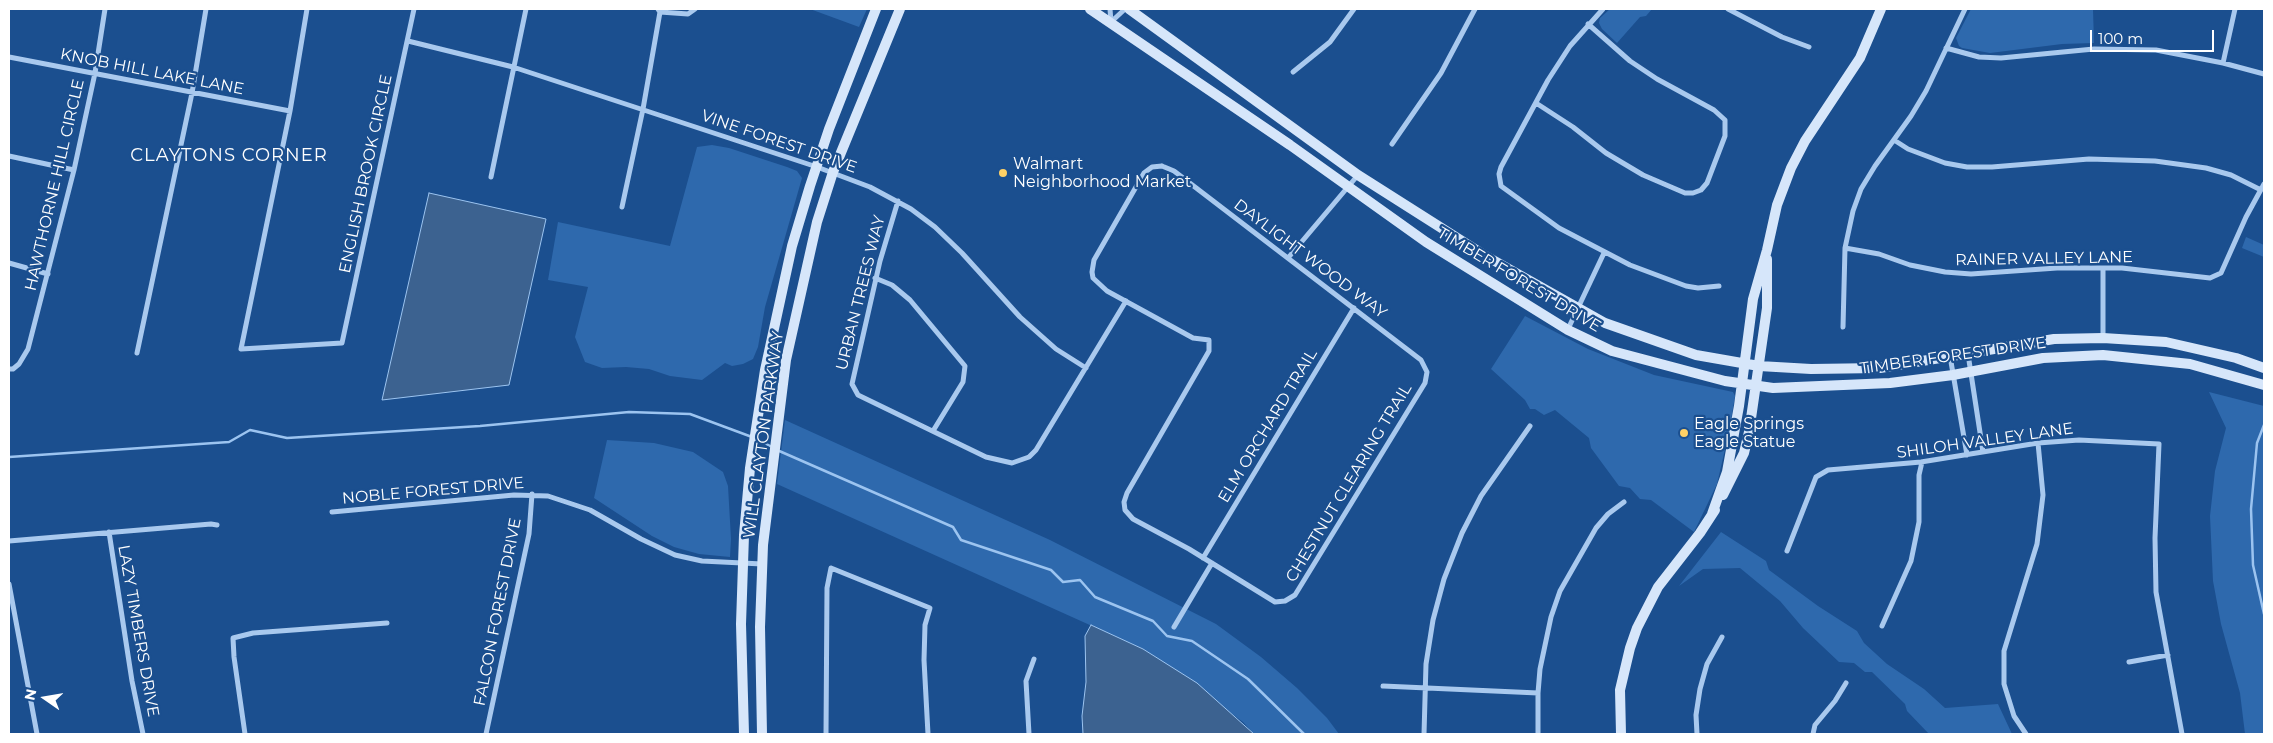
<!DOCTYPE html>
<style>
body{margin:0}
#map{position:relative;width:2273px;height:743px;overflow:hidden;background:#1b4f8f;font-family:Montserrat,sans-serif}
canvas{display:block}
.frame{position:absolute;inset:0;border:10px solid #fff;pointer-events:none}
.north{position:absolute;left:20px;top:673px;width:50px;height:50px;-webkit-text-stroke:4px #1b4f8f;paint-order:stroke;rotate:283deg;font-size:14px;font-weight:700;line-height:20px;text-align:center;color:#fff}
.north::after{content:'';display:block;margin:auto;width:18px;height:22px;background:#fff;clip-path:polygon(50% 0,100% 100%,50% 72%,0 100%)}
.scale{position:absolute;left:2090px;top:30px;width:124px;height:22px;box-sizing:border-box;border:2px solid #fff;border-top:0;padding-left:6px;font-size:15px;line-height:18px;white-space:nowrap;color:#fff;-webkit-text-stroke:4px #1b4f8f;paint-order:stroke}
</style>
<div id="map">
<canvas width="2273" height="743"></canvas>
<div class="frame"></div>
<div class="north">N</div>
<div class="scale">100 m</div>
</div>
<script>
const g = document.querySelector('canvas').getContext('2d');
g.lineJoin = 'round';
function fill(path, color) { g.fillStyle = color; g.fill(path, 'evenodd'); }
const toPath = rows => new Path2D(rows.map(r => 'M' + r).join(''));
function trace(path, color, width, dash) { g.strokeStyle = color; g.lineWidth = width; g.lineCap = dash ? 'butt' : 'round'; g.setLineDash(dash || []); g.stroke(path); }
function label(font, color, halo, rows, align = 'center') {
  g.font = font + ' Montserrat,sans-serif'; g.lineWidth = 4.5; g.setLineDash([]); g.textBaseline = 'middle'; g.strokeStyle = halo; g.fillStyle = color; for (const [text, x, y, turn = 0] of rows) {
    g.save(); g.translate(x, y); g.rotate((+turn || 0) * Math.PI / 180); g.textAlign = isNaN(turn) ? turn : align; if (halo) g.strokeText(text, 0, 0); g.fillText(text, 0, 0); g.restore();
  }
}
const green = toPath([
 [810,9,867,9,859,27],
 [1610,9,1652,9,1646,16,1640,17,1617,43,1602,29,1599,23,1600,18],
 [1971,9,2093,9,2094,43,2062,44,1990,53,1962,48,1959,46,1956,38],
 [712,145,729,148,787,167,797,171,802,178,765,307,758,347,753,359,743,364,732,366,725,363,702,380,670,376,649,369,626,367,602,368,585,362,575,337,588,287,548,280,558,222,670,246,697,147],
 [2246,237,2264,245,2264,257,2242,248],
 [1525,316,1588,349,1654,375,1733,392,1735,396,1729,432,1717,484,1694,532,1651,500,1640,499,1630,488,1619,486,1591,448,1589,438,1555,410,1544,415,1535,409,1530,409,1525,400,1491,369],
 [2209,392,2264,406,2264,734,2245,734,2240,693,2221,624,2213,581,2210,516,2215,471,2226,428],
 [785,420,1050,540,1216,624,1261,657,1297,688,1327,718,1339,734,1254,734,1243,722,1143,649,777,484],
 [607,440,654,443,693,452,723,472,728,486,731,539,730,557,699,554,674,547,652,536,594,498],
 [1721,532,1766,561,1769,570,1818,606,1857,631,1864,643,1887,664,1924,689,1945,708,1998,704,2012,734,1929,734,1907,711,1905,704,1872,672,1865,672,1854,663,1839,662,1803,628,1780,601,1740,568,1703,569,1679,586]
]);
const water = toPath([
 [429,193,546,219,509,385,382,400,429,193],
 [1091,625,1143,649,1197,683,1254,734,1083,734,1082,716,1086,682,1085,636,1091,625]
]);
const stream = toPath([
 [2264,425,2257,443,2251,509,2253,565,2264,614],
 [757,439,772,447],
 [777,450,953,527,961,540,1051,570,1063,582,1080,580,1095,597,1153,621,1167,636,1192,641,1248,679,1304,734],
 [9,457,229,442,250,430,287,438,480,426,629,412,690,414,752,437]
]);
const street = toPath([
 [307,9,290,111,241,349,342,343,414,9],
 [1110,9,1111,22],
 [1603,9,1570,46,1548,80,1501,167,1499,174,1501,186,1559,228,1630,265,1686,286,1698,288,1719,286],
 [1728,9,1782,37,1809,47],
 [660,12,688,14,695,9],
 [1111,22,1125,9],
 [408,41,513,67,817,167,870,187,911,209,935,227,962,253,1020,317,1056,349,1086,368],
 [1946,48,1979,57,2001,58,2094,49,2156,50,2223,63,2264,74],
 [9,57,290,111],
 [2223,63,2235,9],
 [1293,72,1330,42,1354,9],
 [1536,103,1573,127,1606,153,1643,175,1685,193,1693,193,1701,190,1707,183,1725,136,1725,120,1714,110,1657,79,1630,61,1588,24],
 [1894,140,1908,149,1945,163,1967,167,1992,167,2089,159,2155,161,2206,168,2231,175,2261,190],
 [1392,144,1441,73,1475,9],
 [9,156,74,170],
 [1162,166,1174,171,1421,360,1427,372,1425,383,1295,595,1285,601,1275,602,1189,549,1133,519,1125,510,1124,502,1127,493,1209,351,1209,340,1193,338,1107,291,1093,278,1092,272,1094,260,1144,173,1152,167,1162,166],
 [491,177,526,9],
 [898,201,880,261,852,384,858,395,986,457,1012,463,1029,457,1036,450,1126,301],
 [622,207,643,109,660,12,658,9],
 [1845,248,1879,254,1910,265,1945,272,1971,274,2057,268,2122,268,2210,278,2221,273,2246,217,2264,184],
 [1288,258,1358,175],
 [9,263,48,274],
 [2103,268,2103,338],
 [875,278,892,285,910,300,965,366,963,382,933,431],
 [1843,327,1845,248,1853,211,1861,189,1875,166,1911,116,1926,91,1965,9],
 [1568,329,1604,253],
 [137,353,192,93,206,9],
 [1968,354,1983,452],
 [1950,356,1967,455],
 [9,369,13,369,19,364,28,349,74,170,95,73,105,9],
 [332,512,514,495,548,496,590,510,641,539,675,555,702,561,762,564],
 [109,532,132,681,143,734],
 [9,541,211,524,217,525],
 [1787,551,1816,477,1828,470,1921,462,2038,443,2079,440,2159,444,2155,538,2156,592,2182,734],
 [1203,558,1354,308],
 [9,584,37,734],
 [1882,626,1911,561,1919,522,1919,475,1922,462],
 [1174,627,1212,563],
 [2129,662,2168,655],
 [1383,686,1538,693],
 [245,734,234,657,233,638,253,633,387,623],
 [486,734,529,534,532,494],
 [826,734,827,588,831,568,930,608,925,625,924,660,928,734],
 [1029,734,1026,681,1034,659],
 [1424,734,1426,664,1433,620,1444,579,1462,533,1481,496,1530,426],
 [1538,734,1538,693,1540,669,1551,617,1560,591,1596,528,1608,514,1624,502],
 [1697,734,1696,715,1700,689,1707,664,1722,637],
 [1813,734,1815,725,1835,701,1846,683],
 [2026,734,2014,716,2004,684,2004,651,2037,544,2043,495,2038,443]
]);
const secondary = toPath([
 [1090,9,1290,145,1426,242,1568,330,1612,351,1725,381,1773,388,1890,383,1953,375,2043,358,2103,355,2190,364,2264,385],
 [1129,9,1358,175,1484,255,1605,323,1696,355,1759,366,1811,369,1880,368,2054,339,2103,338,2166,342,2236,358,2264,368],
 [1723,495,1744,453,1749,432,1767,308,1767,259],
 [1712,514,1727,472,1739,406,1753,299,1767,250,1777,205,1791,168,1805,141,1860,58,1881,9],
 [744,734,741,624,744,535,750,468,765,370,792,246,810,186,829,129,876,9],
 [762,734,760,627,763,545,786,360,817,222,833,172,900,9],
 [1621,734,1620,690,1630,648,1637,628,1658,587,1700,533,1715,510]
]);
const markers = [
 [1003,173,5,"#ffd166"],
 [1684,433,5,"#ffd166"]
];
const streetNames = [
 ["KNOB HILL LAKE LANE",152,72,11],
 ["VINE FOREST DRIVE",779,142,19],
 ["ENGLISH BROOK CIRCLE",366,174,-78],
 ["HAWTHORNE HILL CIRCLE",55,185,-77],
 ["DAYLIGHT WOOD WAY",1310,259,37],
 ["RAINER VALLEY LANE",2044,259,-1],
 ["TIMBER FOREST DRIVE",1519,280,31],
 ["URBAN TREES WAY",861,293,-76],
 ["TIMBER FOREST DRIVE",1953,356,-8],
 ["ELM ORCHARD TRAIL",1268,426,-59],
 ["WILL CLAYTON PARKWAY",764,435,-82],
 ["SHILOH VALLEY LANE",1985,441,-8],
 ["CHESTNUT CLEARING TRAIL",1349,483,-59],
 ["NOBLE FOREST DRIVE",433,491,-5],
 ["FALCON FOREST DRIVE",498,612,-79],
 ["LAZY TIMBERS DRIVE",138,631,80]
];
const poiNames = [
 ["Walmart",1013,164],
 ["Neighborhood Market",1013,182],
 ["Eagle Springs",1694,424],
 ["Eagle Statue",1694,442]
];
const neighbourhoodNames = [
 ["CLAYTONS CORNER",229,156]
];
fill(green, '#2e69ad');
fill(water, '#3c6290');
trace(water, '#9cc4f0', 1);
trace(stream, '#9cc4f0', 2.5);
trace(street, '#a9c9ee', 5);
trace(secondary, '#d6e6fa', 10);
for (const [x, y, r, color] of markers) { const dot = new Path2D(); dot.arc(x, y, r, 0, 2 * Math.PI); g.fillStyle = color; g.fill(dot); trace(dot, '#1b4f8f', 2); }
label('16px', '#fff', '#1b4f8f', streetNames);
label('16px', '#fff', '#1b4f8f', poiNames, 'left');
g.letterSpacing = '1px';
label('18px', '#fff', '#1b4f8f', neighbourhoodNames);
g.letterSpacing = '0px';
</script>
